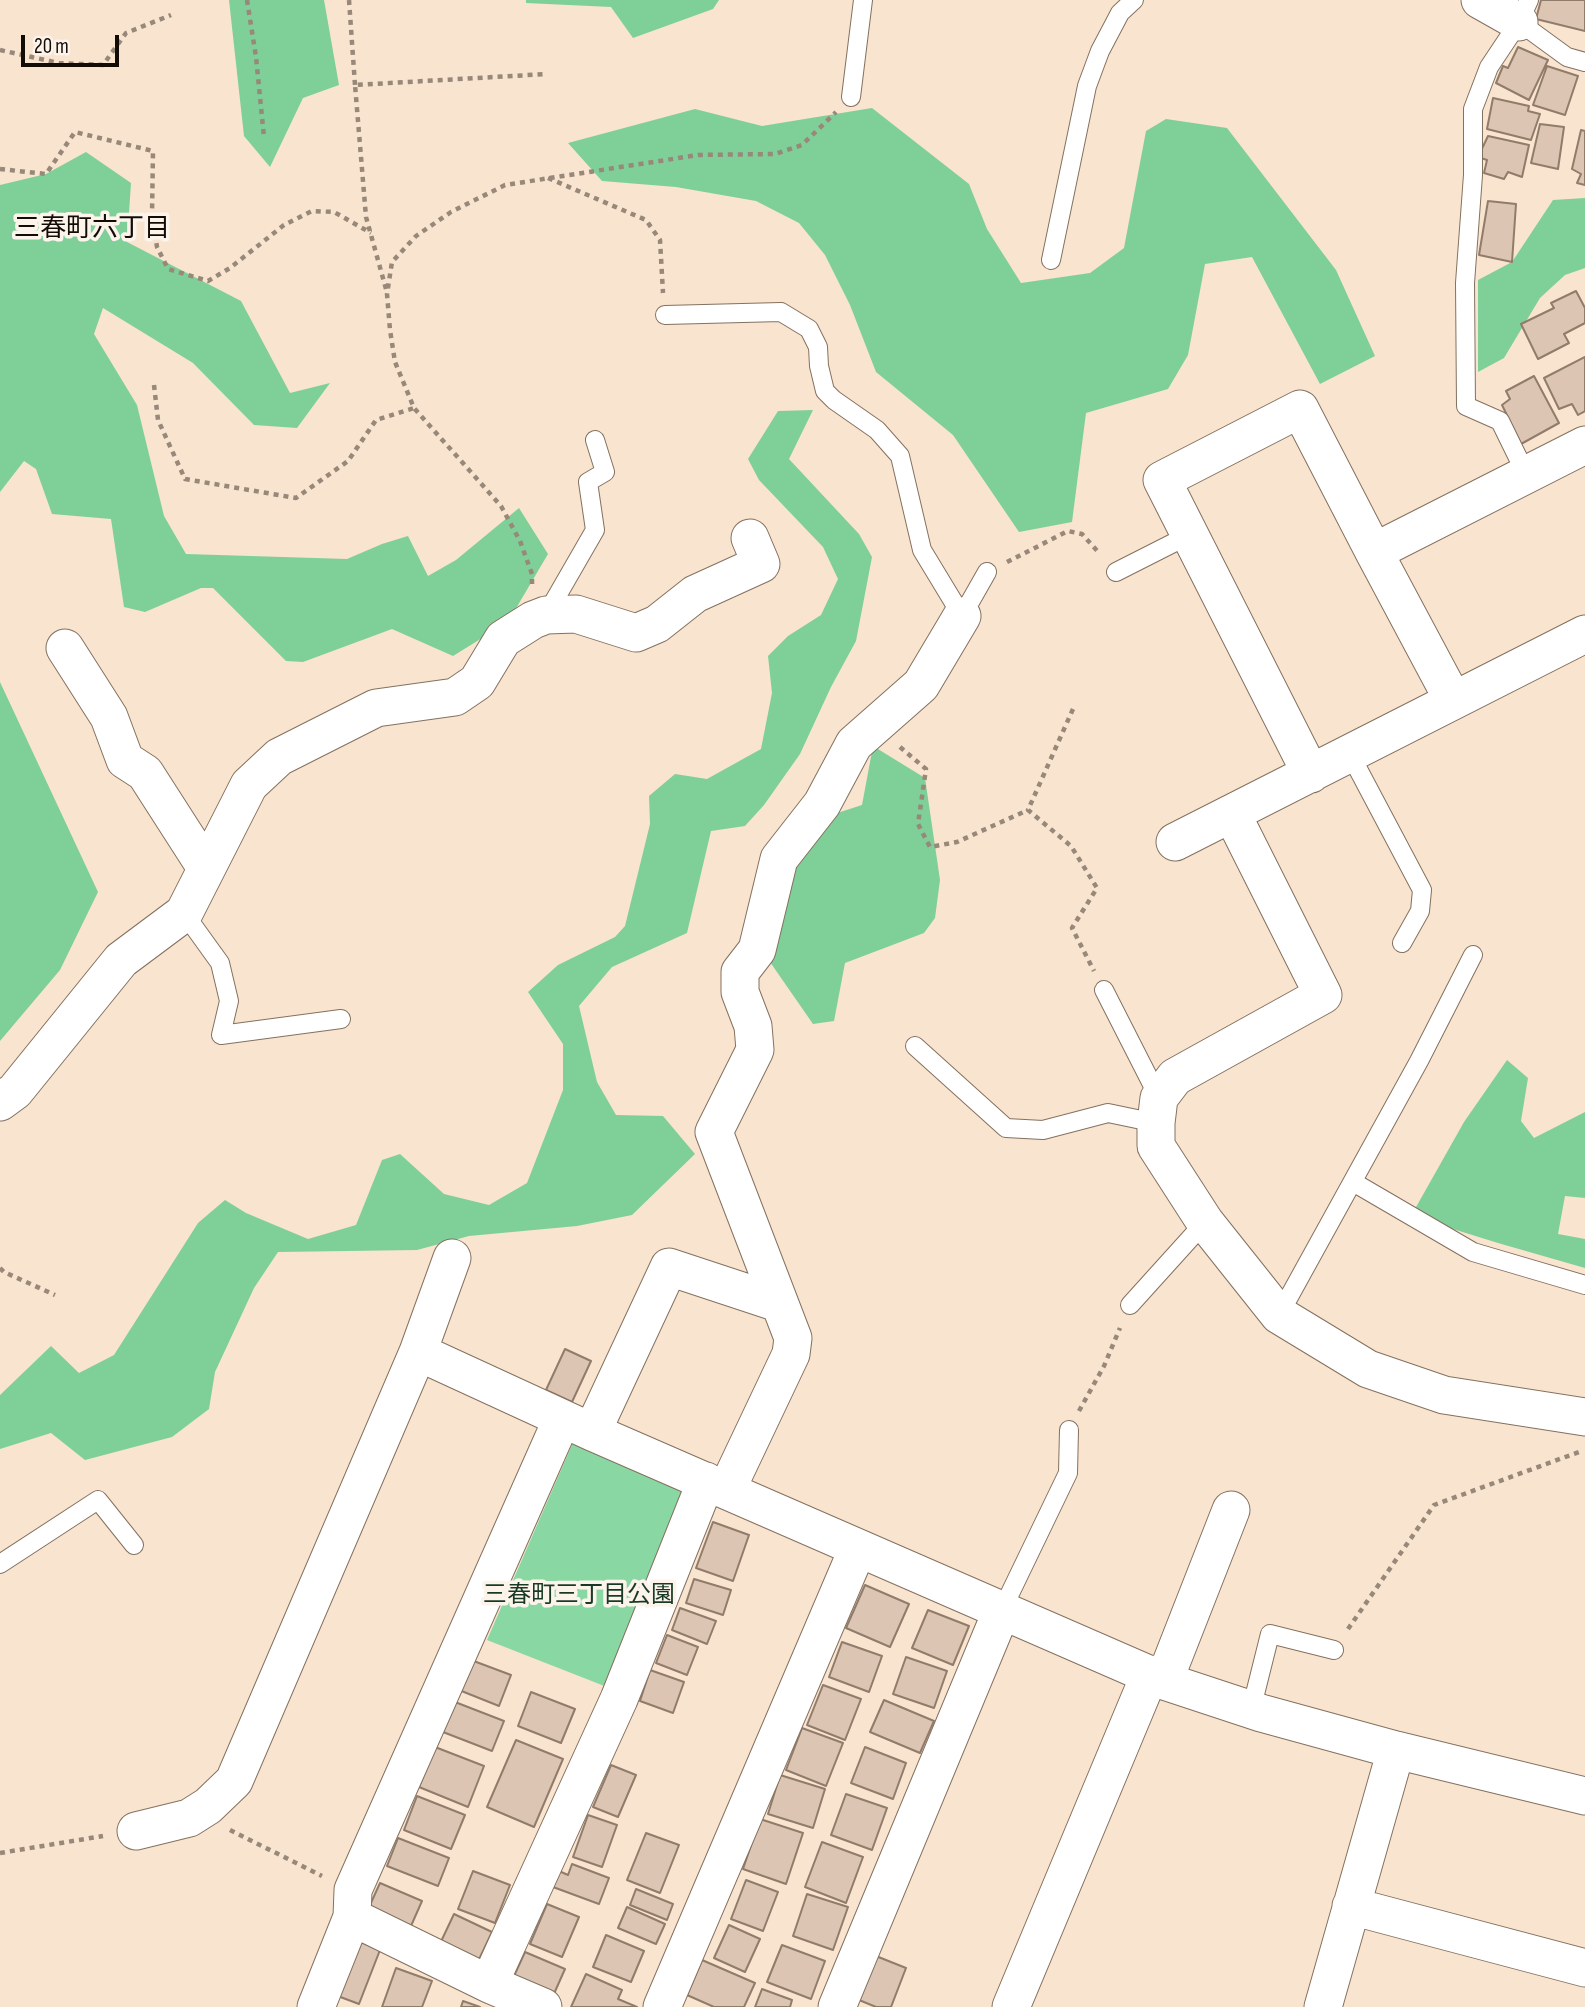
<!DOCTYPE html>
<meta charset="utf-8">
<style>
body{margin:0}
#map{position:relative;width:1585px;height:2007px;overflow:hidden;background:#f9e4cf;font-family:"Sofia Sans Condensed",sans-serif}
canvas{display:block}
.scale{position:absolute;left:21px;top:35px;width:98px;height:32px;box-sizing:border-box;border:4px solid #130c06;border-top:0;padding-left:9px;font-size:21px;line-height:24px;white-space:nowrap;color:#130c06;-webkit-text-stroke:5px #fcf3eb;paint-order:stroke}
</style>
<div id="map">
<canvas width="1585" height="2007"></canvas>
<div class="scale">20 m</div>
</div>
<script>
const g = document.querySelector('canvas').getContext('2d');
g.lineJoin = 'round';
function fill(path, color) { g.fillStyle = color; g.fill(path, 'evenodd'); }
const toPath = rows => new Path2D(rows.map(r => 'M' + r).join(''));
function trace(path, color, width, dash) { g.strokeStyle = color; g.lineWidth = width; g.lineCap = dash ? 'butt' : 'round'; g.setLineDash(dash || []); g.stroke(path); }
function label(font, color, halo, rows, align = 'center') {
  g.font = font + ' "Sofia Sans Condensed","Noto Sans JP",sans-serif'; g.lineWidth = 7; g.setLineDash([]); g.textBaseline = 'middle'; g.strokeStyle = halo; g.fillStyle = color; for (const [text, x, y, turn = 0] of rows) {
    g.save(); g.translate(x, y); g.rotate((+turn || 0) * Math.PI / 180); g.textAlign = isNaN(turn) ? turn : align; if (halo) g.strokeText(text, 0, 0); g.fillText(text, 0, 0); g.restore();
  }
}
const green = toPath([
 [575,1438,697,1489,612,1689,487,1640]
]);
const forest = toPath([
 [229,0,324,0,339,85,303,98,270,167,244,136],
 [526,0,719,0,713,9,633,38,611,7,526,3],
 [872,108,969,184,987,229,1021,283,1090,273,1124,248,1146,131,1166,119,1227,128,1336,270,1375,356,1320,384,1252,257,1205,264,1188,355,1168,389,1086,413,1072,522,1019,532,953,435,876,372,850,305,825,255,799,223,756,201,676,187,602,181,568,143,695,109,762,126],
 [86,152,131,183,127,242,241,301,290,393,330,383,297,428,254,425,193,363,103,308,94,334,137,405,164,516,186,554,347,559,382,544,408,536,428,576,456,560,519,508,548,554,508,622,453,656,392,629,303,662,286,661,213,588,201,588,145,612,124,607,111,519,52,514,36,469,24,461,0,492,0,185,46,174],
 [1585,198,1585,268,1565,275,1540,298,1504,358,1478,372,1478,280,1512,262,1553,200],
 [813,410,789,459,859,534,872,557,856,641,831,687,800,754,764,805,745,826,711,831,687,933,612,967,579,1006,597,1082,616,1115,663,1116,695,1154,632,1215,577,1226,469,1236,417,1250,278,1252,254,1288,215,1372,209,1409,172,1437,85,1460,51,1433,0,1449,0,1395,51,1346,79,1373,114,1355,198,1223,225,1200,246,1213,308,1239,356,1225,382,1160,400,1154,444,1194,489,1205,527,1183,563,1090,563,1044,528,992,558,965,615,937,625,926,650,824,649,796,675,774,707,779,761,749,772,693,768,656,788,636,821,615,838,579,823,547,759,480,748,459,778,411],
 [0,682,98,892,60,970,0,1041],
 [873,746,925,778,940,880,935,918,924,933,845,963,834,1021,813,1024,761,949,790,858,831,815,862,805],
 [1507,1060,1528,1078,1521,1121,1534,1138,1585,1112,1585,1198,1565,1196,1558,1234,1585,1239,1585,1268,1498,1243,1411,1216,1464,1122]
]);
const building = toPath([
 [1541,0,1585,0,1585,31,1536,19,1541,0],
 [1518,47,1548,60,1529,100,1496,83,1503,66,1508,68,1518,47],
 [1547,66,1578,76,1565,115,1533,105,1547,66],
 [1493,98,1529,106,1528,111,1540,114,1531,140,1487,129,1493,98],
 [1540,124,1564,127,1558,169,1531,163,1540,124],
 [1581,130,1585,131,1585,185,1577,183,1581,174,1572,169,1581,130],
 [1488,136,1529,145,1522,177,1508,172,1504,179,1484,173,1487,160,1478,157,1488,136],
 [1488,201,1516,204,1512,262,1479,255,1488,201],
 [1576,291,1585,308,1585,323,1564,334,1569,343,1538,359,1521,324,1554,308,1551,303,1576,291],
 [1585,357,1585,411,1578,415,1572,404,1559,409,1544,378,1585,357],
 [1534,376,1559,423,1521,444,1502,405,1510,399,1506,391,1534,376],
 [565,1349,591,1361,572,1402,546,1390,565,1349],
 [713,1522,749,1535,733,1581,696,1568,713,1522],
 [694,1579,731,1590,723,1615,686,1603,694,1579],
 [865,1585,909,1604,890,1647,846,1628,865,1585],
 [680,1608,716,1621,707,1644,672,1630,680,1608],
 [928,1610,969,1626,953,1665,912,1648,928,1610],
 [667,1635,698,1647,687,1675,656,1663,667,1635],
 [842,1642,882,1656,869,1692,829,1677,842,1642],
 [906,1657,947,1671,934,1708,893,1694,906,1657],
 [471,1660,511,1675,499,1706,459,1690,471,1660],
 [650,1670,684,1682,673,1713,640,1701,650,1670],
 [823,1685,861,1699,845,1740,807,1725,823,1685],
 [531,1692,575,1709,561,1743,518,1726,531,1692],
 [884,1700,934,1721,920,1753,870,1732,884,1700],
 [455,1702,504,1721,492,1751,443,1732,455,1702],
 [802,1728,843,1743,826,1786,786,1770,802,1728],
 [516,1740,563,1759,534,1827,487,1807,516,1740],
 [435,1747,484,1766,468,1807,419,1787,435,1747],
 [865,1747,906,1763,893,1799,851,1783,865,1747],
 [611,1765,636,1775,618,1817,593,1807,611,1765],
 [780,1775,825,1789,813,1828,768,1814,780,1775],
 [846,1794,887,1808,872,1850,831,1835,846,1794],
 [417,1796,465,1815,451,1849,404,1830,417,1796],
 [588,1815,617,1825,602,1867,573,1857,588,1815],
 [760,1819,803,1833,786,1884,743,1869,760,1819],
 [646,1833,679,1845,660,1893,627,1880,646,1833],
 [398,1838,449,1858,438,1886,387,1866,398,1838],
 [822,1842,863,1857,846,1903,805,1887,822,1842],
 [572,1864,609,1878,599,1904,553,1887,559,1871,568,1875,572,1864],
 [473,1871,510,1885,495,1923,458,1909,473,1871],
 [746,1880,778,1892,763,1931,731,1919,746,1880],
 [380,1883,422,1901,407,1935,365,1916,380,1883],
 [636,1889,673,1904,667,1920,630,1905,636,1889],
 [807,1894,848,1907,833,1950,793,1936,807,1894],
 [547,1904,579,1917,562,1957,530,1944,547,1904],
 [627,1907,665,1924,656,1944,618,1928,627,1907],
 [454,1914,492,1932,475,1968,437,1950,454,1914],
 [729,1925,760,1939,745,1972,714,1958,729,1925],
 [606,1935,644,1951,631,1982,593,1967,606,1935],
 [349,1937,380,1950,359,2004,327,1992,349,1937],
 [782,1945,825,1961,811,1999,767,1982,782,1945],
 [525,1952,565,1969,549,2005,509,1987,525,1952],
 [876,1956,906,1968,891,2007,876,2007,859,2000,876,1956],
 [702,1960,755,1983,744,2007,714,2007,687,1995,702,1960],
 [396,1968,432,1981,422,2007,382,2007,396,1968],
 [586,1974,622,1990,618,1999,637,2007,571,2007,586,1974],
 [762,1989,792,2000,790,2007,755,2007,762,1989],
 [463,2001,480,2007,461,2007,463,2001]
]);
const path = toPath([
 [247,0,256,57,264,137],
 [349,0,355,85],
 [0,50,59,63,103,65,126,33,171,15],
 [0,169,46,174,75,132,153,151,152,215,157,247,168,269,208,281,230,268,284,225,312,211,334,212,371,233],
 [548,178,646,220,660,240,663,293],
 [386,289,366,217,355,85,547,74],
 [154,385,158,420,185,479,296,498,348,461,376,420,414,408],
 [1007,562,1068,531,1082,534,1100,554],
 [532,584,532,574,520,541,501,506,414,408,395,362,390,330,387,294,392,262,416,236,451,212,505,185,698,155,775,154,802,145,836,112],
 [1073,709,1028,810,1071,846,1097,888,1072,928,1094,971],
 [900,747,926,769,918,824,930,847,957,842,1028,810],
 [0,1268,4,1272,55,1295],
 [1079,1411,1104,1366,1120,1328],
 [1348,1629,1434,1505,1579,1452],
 [230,1830,322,1876],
 [0,1853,103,1836]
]);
const service = toPath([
 [1519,22,1567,57,1585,62],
 [851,97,863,0],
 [1051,260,1087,86,1100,51,1120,13,1134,0],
 [665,315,781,312,809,329,818,347,819,366,825,391,834,400,877,430,900,456,922,550,962,616,987,572],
 [1526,474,1500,421,1466,406,1465,283,1473,175,1473,109,1489,67,1519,22,1529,0],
 [1116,572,1189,535],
 [546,615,595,530,588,482,605,472,595,440],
 [1350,754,1422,890,1420,911,1402,943],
 [184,913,220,963,229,1001,221,1035,341,1019],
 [1104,990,1159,1098],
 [915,1046,1006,1128,1043,1130,1108,1113,1156,1123],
 [1353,1182,1473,1252,1585,1285],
 [1130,1305,1205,1222],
 [1279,1315,1419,1061,1473,955],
 [0,1564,98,1500,134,1545],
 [1002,1610,1068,1473,1069,1430],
 [1251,1710,1270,1634,1334,1650]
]);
const minor = toPath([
 [1480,0,1519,22],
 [1374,552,1585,445],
 [65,648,109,717,125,760,145,773,206,868],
 [1311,774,1162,480,1300,409,1374,552,1453,700],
 [1232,814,1323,995,1175,1077,1159,1098,1156,1123,1156,1146,1205,1222,1279,1315,1368,1369,1444,1395,1585,1417],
 [1175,842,1585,634],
 [0,1102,15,1091,121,960,184,913,249,785,279,757,376,708,455,697,477,682,503,639,533,620,546,615,576,614,636,633,657,624,695,594,761,564,750,538],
 [418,1352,452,1258],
 [592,1432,669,1267,778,1303],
 [727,1489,791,1354,793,1338,714,1132,755,1050,753,1026,740,992,740,972,757,950,779,859,822,804,854,744,921,685,962,616],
 [1164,1681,1231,1510],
 [136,1831,189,1818,208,1806,234,1781,418,1352,592,1432,1164,1681,1261,1713,1396,1750,1585,1796],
 [1351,1906,1585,1968],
 [352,1917,489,1984,543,2007],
 [489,1984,619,1699,706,1481],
 [316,2007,352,1917,353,1890,562,1419],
 [662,2007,858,1548],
 [837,2007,1002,1610],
 [1011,2007,1150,1674],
 [1323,2007,1396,1750]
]);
const parkNames = [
 ["三春町三丁目公園",579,1596]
];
const neighbourhoodNames = [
 ["三春町六丁目",92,229]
];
fill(green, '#89d8a3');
fill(forest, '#7fcf99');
fill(building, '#dcc5b3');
trace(building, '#917c6b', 2);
trace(service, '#84715f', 20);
trace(minor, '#84715f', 39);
trace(path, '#978879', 4.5, [5, 5]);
trace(service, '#fff', 18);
trace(minor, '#fff', 37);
label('24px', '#183a25', '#fcf3eb', parkNames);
label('26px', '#130c06', '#fcf3eb', neighbourhoodNames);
</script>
